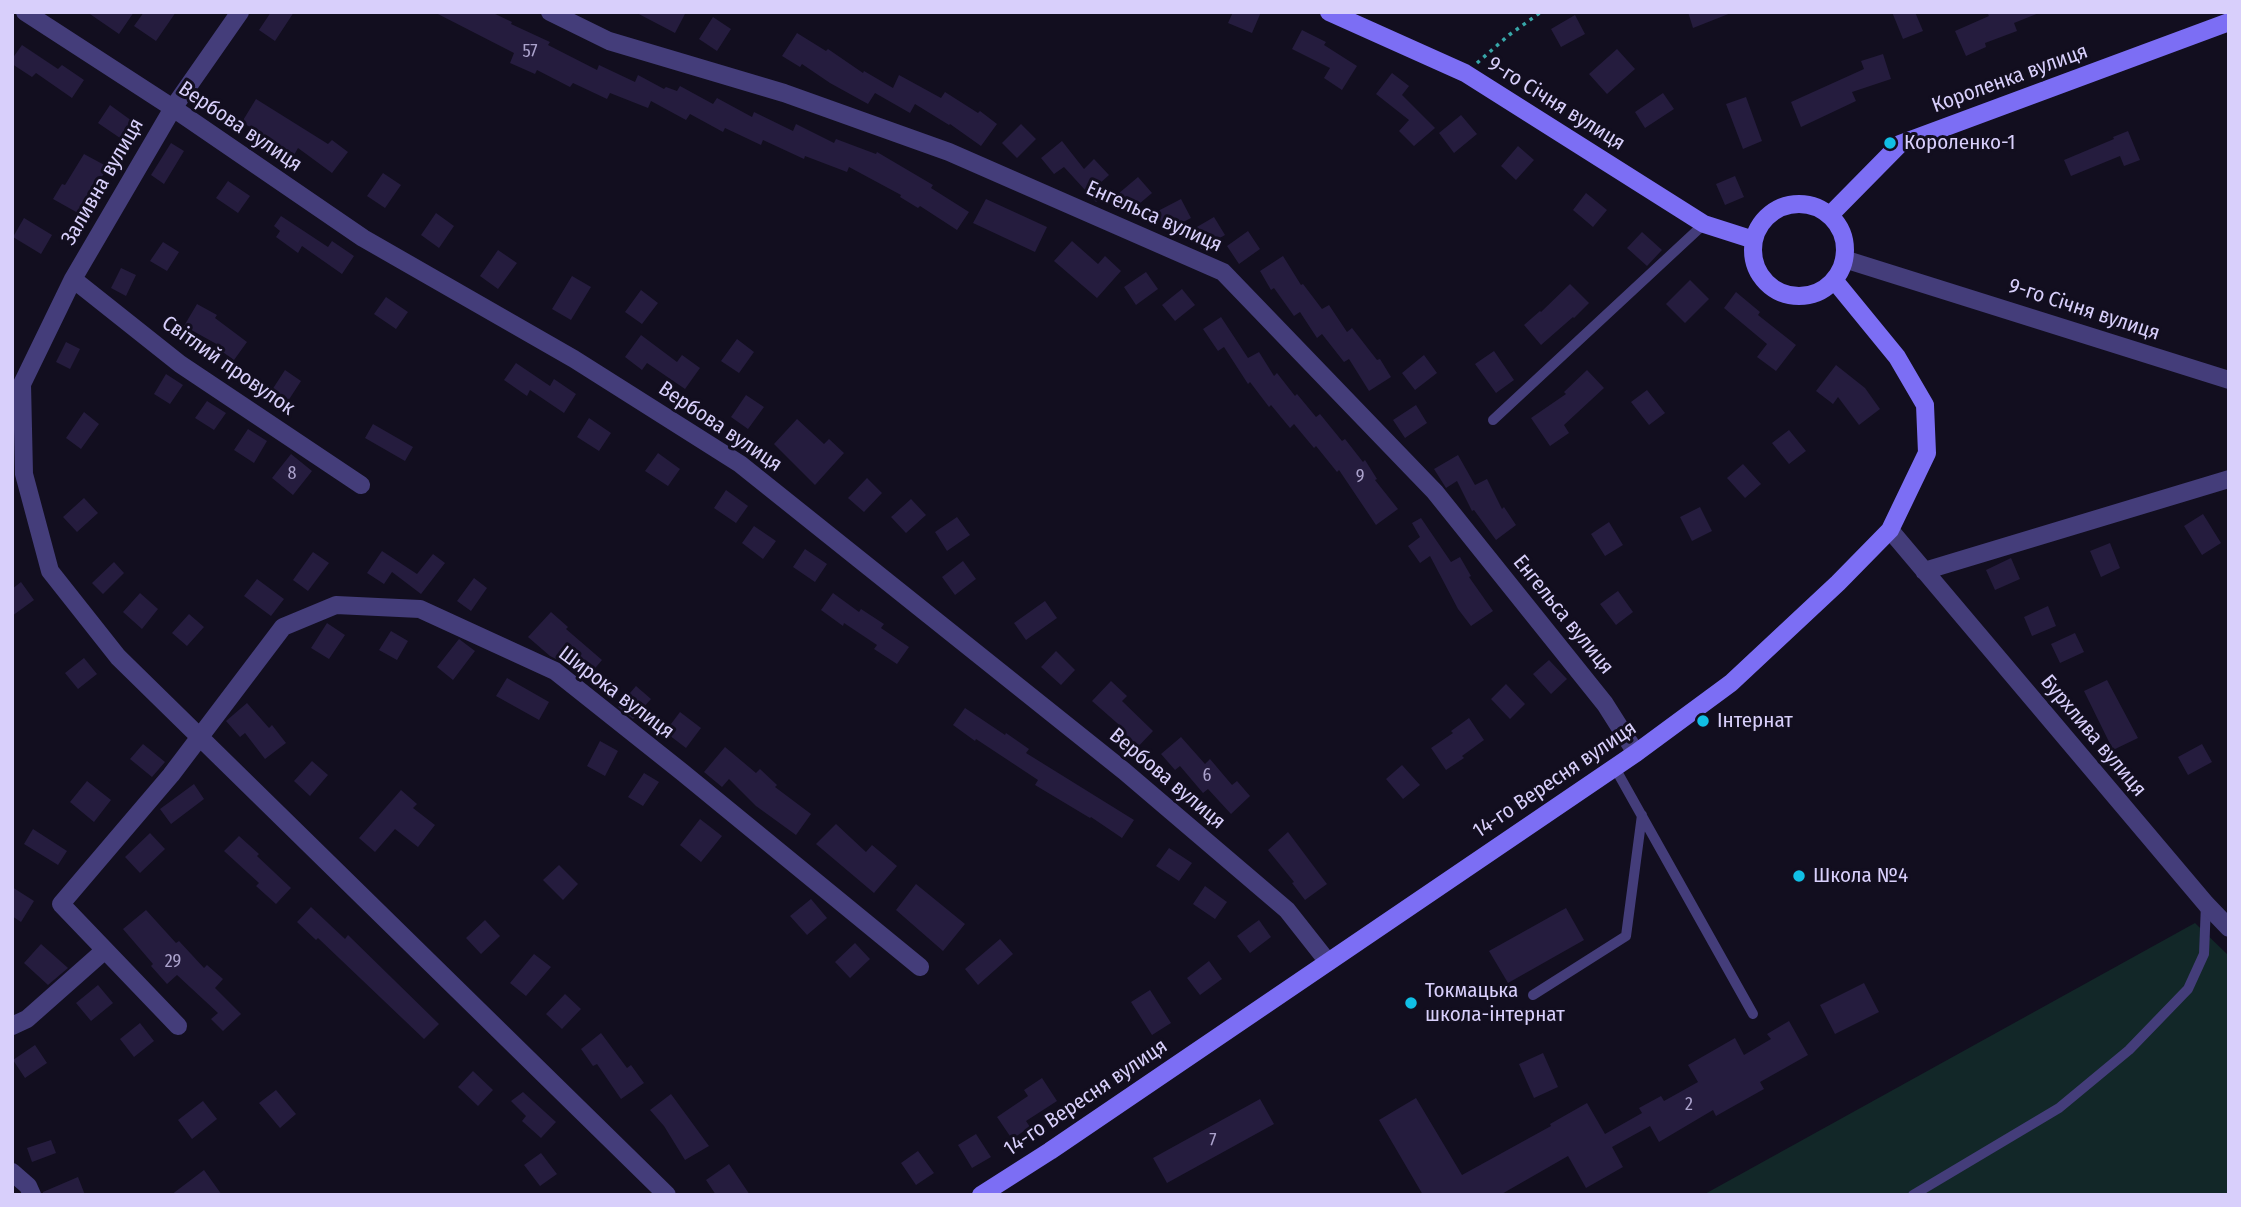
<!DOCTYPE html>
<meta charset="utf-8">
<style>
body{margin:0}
#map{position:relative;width:2241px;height:1207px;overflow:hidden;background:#120e1f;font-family:"Fira Sans Condensed",sans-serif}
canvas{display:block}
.frame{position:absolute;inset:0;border:14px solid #d8cffb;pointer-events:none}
</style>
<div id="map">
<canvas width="2241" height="1207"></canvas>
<div class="frame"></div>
</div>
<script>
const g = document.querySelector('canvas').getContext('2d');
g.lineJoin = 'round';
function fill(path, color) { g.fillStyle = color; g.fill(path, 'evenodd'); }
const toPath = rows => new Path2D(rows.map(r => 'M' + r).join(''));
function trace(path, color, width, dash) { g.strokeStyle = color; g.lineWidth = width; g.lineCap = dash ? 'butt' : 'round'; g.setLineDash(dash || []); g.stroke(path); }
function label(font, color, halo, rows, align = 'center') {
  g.font = font + ' "Fira Sans Condensed",sans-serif'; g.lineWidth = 6; g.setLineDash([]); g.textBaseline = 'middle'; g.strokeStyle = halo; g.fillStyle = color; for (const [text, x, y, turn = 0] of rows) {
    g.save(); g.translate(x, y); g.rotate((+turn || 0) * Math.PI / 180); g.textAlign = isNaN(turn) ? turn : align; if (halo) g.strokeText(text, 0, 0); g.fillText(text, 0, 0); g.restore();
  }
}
const green = toPath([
 [2195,923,2229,956,2229,1195,1703,1195]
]);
const building = toPath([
 [87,12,134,12,119,34],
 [144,12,176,12,156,41,134,26],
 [271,12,294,12,275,41,259,30],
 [434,12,491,12,512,22,511,24,550,42,548,45,597,70,599,65,635,82,638,75,664,89,666,87,677,91,680,86,713,104,717,98,752,117,754,112,793,131,796,124,834,143,836,139,876,154,877,152,933,185,931,188,969,212,957,230,920,206,918,208,900,197,901,195,849,167,847,172,805,156,804,159,763,140,761,145,725,128,723,132,690,114,686,120,651,101,648,108,610,93,607,99,573,83,570,87,537,70,535,74,510,63,514,53],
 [635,12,686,12,675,33],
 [1233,12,1261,12,1252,33,1228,23],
 [1688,12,1731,12,1731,13,1693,28],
 [1892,12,1915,12,1923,31,1903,39],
 [1987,12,2039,12,2039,13,2014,23,2017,31,1985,43,1986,47,1966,56,1955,31,1989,16],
 [1575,15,1585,34,1561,47,1551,29],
 [713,17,731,29,717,51,699,39],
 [1302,30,1326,42,1324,45,1357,66,1342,90,1324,78,1330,68,1292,49],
 [797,33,826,51,828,49,863,73,864,71,893,88,899,75,941,98,945,92,978,113,980,111,997,124,981,146,950,124,949,125,915,104,910,113,875,93,868,104,830,83,802,64,800,67,782,56],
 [22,45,58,69,62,65,84,80,72,98,36,73,32,77,12,64,12,59],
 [1617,49,1635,69,1607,94,1589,74],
 [1883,54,1891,79,1852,92,1856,101,1801,127,1791,102,1864,69,1861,61],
 [1392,73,1409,86,1402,95,1435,128,1414,146,1399,131,1409,120,1376,94],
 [1663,93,1674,109,1645,128,1635,112],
 [1746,97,1762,141,1743,149,1726,104],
 [256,99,328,144,332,140,348,152,332,173,298,148,294,155,242,122],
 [110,105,132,121,120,138,98,123],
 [1461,115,1477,134,1454,153,1439,133],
 [1021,124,1036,139,1017,158,1002,143],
 [2128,131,2140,160,2124,166,2120,156,2071,176,2064,160,2114,139,2113,137],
 [1062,141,1084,169,1094,159,1109,175,1097,186,1104,194,1096,202,1064,167,1054,174,1041,158],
 [171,143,184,151,164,184,151,175],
 [1518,146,1534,160,1516,180,1501,166],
 [84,154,108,167,98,183,95,182,78,213,53,199,62,184,65,185],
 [383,173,401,185,385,208,367,196],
 [1735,176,1744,197,1725,205,1716,184],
 [1138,177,1152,193,1132,210,1118,194],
 [228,181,250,196,238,213,216,198],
 [1586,193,1607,210,1593,227,1573,210],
 [986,199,1047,227,1035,252,973,223],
 [1181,199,1191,218,1166,231,1156,212],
 [436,213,454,226,439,248,421,235],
 [281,216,328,247,332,241,354,256,342,274,302,246,298,253,276,237,280,231,274,226],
 [1214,217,1225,235,1201,249,1190,231],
 [24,218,52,235,41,254,13,237],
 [1248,231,1260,249,1239,264,1227,246],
 [1642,232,1662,250,1647,266,1627,248],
 [1072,241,1098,264,1105,256,1121,271,1097,298,1054,261],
 [163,242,179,252,167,271,150,261],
 [498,250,517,263,498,289,480,276],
 [1283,256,1301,285,1303,284,1322,309,1329,305,1347,332,1352,328,1377,360,1380,359,1391,377,1369,391,1349,359,1344,362,1322,334,1317,338,1300,312,1294,316,1274,288,1271,290,1260,271],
 [121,268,136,275,126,296,111,288],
 [1146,272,1158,289,1136,305,1124,287],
 [572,276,591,287,571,320,552,309],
 [1690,280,1709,299,1685,323,1666,304],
 [1570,284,1589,303,1574,318,1573,317,1541,345,1524,325,1540,311,1541,312],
 [1182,289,1195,305,1175,321,1162,305],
 [641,290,658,303,642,324,625,312],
 [1736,292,1760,312,1758,315,1796,345,1776,371,1757,357,1767,344,1724,308],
 [386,297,408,312,396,329,374,314],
 [197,304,217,315,215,318,247,342,234,360,220,350,222,347,184,326],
 [1221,317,1248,358,1259,352,1274,376,1277,373,1295,396,1297,394,1316,417,1320,414,1342,441,1345,439,1363,462,1365,460,1377,479,1375,480,1398,509,1376,525,1339,470,1337,472,1316,446,1314,448,1294,424,1290,428,1271,405,1269,407,1250,382,1248,384,1224,347,1218,351,1203,329],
 [641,335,677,362,682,355,700,368,685,389,647,363,642,370,625,357],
 [737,339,754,352,739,373,721,361],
 [66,342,80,349,70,369,56,362],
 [1494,351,1514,380,1496,393,1475,364],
 [1424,355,1437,373,1415,390,1402,373],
 [516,363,550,386,554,379,576,394,564,413,530,390,527,396,504,380],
 [1836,365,1865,388,1880,409,1859,425,1838,397,1833,404,1816,391],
 [285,370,301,381,288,401,272,390],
 [1587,370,1604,388,1564,425,1569,433,1550,446,1531,418,1566,394,1564,392],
 [166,374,183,385,170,404,154,394],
 [1647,390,1665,413,1649,425,1631,402],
 [746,395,764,407,748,429,731,417],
 [207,401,226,413,214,430,195,418],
 [1416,405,1427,423,1405,438,1393,420],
 [84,412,99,424,81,449,66,438],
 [589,418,611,433,599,451,577,437],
 [797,419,824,444,829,439,844,453,815,485,774,444],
 [373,424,413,447,405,461,365,438],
 [248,429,267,441,254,463,234,450],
 [1789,430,1806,451,1789,464,1772,443],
 [658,453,680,469,668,486,645,471],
 [291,454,312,471,293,495,272,478],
 [1458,455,1475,485,1487,479,1502,509,1504,507,1516,525,1496,540,1474,510,1472,511,1457,481,1446,488,1434,469],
 [1743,464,1761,484,1745,498,1727,478],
 [867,478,882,493,864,512,848,498],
 [726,490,748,506,736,523,714,508],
 [84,498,98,513,77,532,63,517],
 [911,499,926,515,906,533,891,517],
 [1700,507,1712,531,1692,541,1680,517],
 [2203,514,2221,543,2202,555,2184,526],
 [957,517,970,535,947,551,935,532],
 [1421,518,1451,562,1460,557,1471,576,1469,577,1493,611,1471,626,1458,609,1430,556,1420,563,1408,546,1420,537,1412,523],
 [1609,522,1623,545,1605,556,1591,534],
 [754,526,776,541,763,559,742,543],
 [2110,543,2120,568,2101,577,2090,551],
 [805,549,827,564,815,582,793,567],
 [382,551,417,574,433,554,445,563,421,594,392,572,384,584,367,573],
 [313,552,329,563,308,591,293,580],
 [2011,558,2020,579,1995,590,1986,570],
 [963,561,976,579,955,595,942,577],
 [114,562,124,573,103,594,92,583],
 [474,578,487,588,471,611,457,601],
 [257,579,284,599,271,616,244,596],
 [21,582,34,600,12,616,12,589],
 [1618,591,1633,612,1616,625,1600,604],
 [140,593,158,609,142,629,123,612],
 [833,593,859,612,861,609,884,624,881,628,909,647,897,664,874,649,877,645,844,623,843,626,821,610],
 [1045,601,1057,618,1026,640,1014,623],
 [2048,606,2056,626,2032,636,2024,617],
 [551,612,568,627,566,629,602,660,585,680,562,662,550,656,528,637],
 [189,614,204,627,187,646,172,633],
 [327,623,345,635,329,659,311,648],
 [391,631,408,641,397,660,379,650],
 [2075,633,2084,652,2060,663,2051,644],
 [459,639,475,651,453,680,437,667],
 [1056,651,1075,670,1061,685,1041,667],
 [84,658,97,674,78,689,65,673],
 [1549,660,1567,679,1551,694,1533,674],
 [507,678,549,702,539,720,496,696],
 [2107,680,2138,738,2113,750,2084,691],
 [1111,681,1127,696,1122,701,1153,731,1134,751,1119,736,1125,730,1092,701],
 [1506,684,1525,704,1510,719,1491,699],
 [636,686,651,699,633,719,618,707],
 [247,703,269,728,272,725,286,743,265,759,245,733,240,737,226,721],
 [965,708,1005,735,1006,733,1029,749,1026,753,1134,820,1122,838,1091,817,1090,818,1035,785,1038,780,976,739,975,741,953,725],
 [680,712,701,728,686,748,665,732],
 [1469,718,1484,740,1462,756,1464,758,1446,770,1431,748,1453,733,1451,731],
 [1181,737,1205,764,1210,759,1232,785,1237,781,1250,796,1231,814,1208,789,1203,793,1180,766,1175,770,1161,754],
 [600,741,618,751,605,776,587,766],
 [143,744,165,762,152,777,130,759],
 [2202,744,2212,762,2188,775,2178,757],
 [725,747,756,773,760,769,777,785,775,787,811,814,796,835,756,806,729,779,722,787,704,772],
 [312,761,328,775,310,796,294,781],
 [1402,765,1420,785,1403,799,1386,779],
 [644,773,659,782,643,806,628,797],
 [87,781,111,800,94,822,70,802],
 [194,784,204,799,171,824,160,809],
 [401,790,417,804,413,808,435,825,418,847,395,829,375,852,359,838],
 [700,819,722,836,701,862,680,845],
 [836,824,866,852,872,845,897,866,874,893,816,844],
 [33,829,67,851,58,865,24,844],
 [1288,832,1327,884,1305,900,1292,883,1294,882,1268,850],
 [150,833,165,849,140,873,125,857],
 [239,836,259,854,257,856,291,888,276,904,256,886,259,883,224,851],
 [1169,848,1192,863,1179,881,1156,866],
 [559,865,578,884,563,900,543,880],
 [916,884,965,924,943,951,896,910],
 [1205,886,1227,902,1215,919,1193,904],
 [12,887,34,901,21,922,12,916],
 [811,899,827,918,807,935,790,916],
 [311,907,345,939,348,935,439,1024,424,1039,318,938,316,940,297,922],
 [1566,908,1584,940,1508,983,1489,951],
 [146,910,176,943,179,941,204,968,207,965,223,979,215,988,241,1014,223,1031,211,1019,218,1013,177,975,167,984,151,966,153,964,123,929],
 [485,920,500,936,481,954,466,938],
 [1259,920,1271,937,1250,953,1237,936],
 [1000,939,1013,954,978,985,965,969],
 [855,943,870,959,850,978,835,962],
 [41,944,68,968,48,985,24,963],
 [534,954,551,967,526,996,510,983],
 [1209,961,1222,979,1200,995,1187,978],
 [1864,983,1879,1012,1835,1034,1820,1005],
 [98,985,113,1003,91,1021,76,1003],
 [1150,990,1171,1023,1152,1035,1131,1002],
 [565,994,581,1009,562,1029,546,1014],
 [1789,1021,1808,1055,1760,1082,1764,1089,1716,1116,1713,1110,1659,1142,1650,1126,1612,1147,1623,1167,1586,1188,1568,1156,1500,1195,1423,1195,1379,1120,1416,1098,1462,1175,1551,1126,1550,1124,1587,1103,1605,1134,1642,1113,1639,1108,1661,1096,1664,1101,1698,1082,1688,1065,1735,1038,1744,1055,1771,1039,1767,1034],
 [140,1023,154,1041,134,1057,120,1039],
 [601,1033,627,1068,631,1065,644,1083,621,1099,597,1064,593,1066,581,1049],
 [35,1045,47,1063,25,1078,13,1060],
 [1543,1053,1558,1087,1534,1098,1519,1064],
 [473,1071,493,1090,478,1106,458,1087],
 [1042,1078,1057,1101,1026,1121,1030,1127,1012,1139,997,1117,1028,1096,1024,1090],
 [276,1090,296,1114,280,1128,259,1103],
 [523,1092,556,1122,541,1138,522,1121,526,1116,511,1101],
 [671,1094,709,1146,685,1160,664,1126,650,1110],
 [1260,1099,1274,1124,1167,1183,1153,1158],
 [203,1101,217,1119,192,1139,178,1120],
 [976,1134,991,1157,972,1168,958,1145],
 [51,1140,56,1153,32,1162,27,1148],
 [918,1151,934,1173,916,1185,901,1163],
 [541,1153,557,1174,540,1186,524,1165],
 [729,1164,750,1195,716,1195,706,1180],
 [204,1170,222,1195,171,1195],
 [78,1177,85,1195,43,1195,43,1192]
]);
const path = toPath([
 [1477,63,1509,35,1541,12]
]);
const lane = toPath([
 [1493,420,1704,224],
 [1615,768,1753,1014],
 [1533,995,1626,936,1642,815],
 [1913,1195,2059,1108,2129,1050,2188,989,2204,954,2206,904]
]);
const street = toPath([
 [25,12,173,108,363,238,574,359,740,464,1124,771,1287,910,1328,962],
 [240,12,173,108,73,279,22,384,24,474,50,571,118,657,667,1195],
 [550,12,609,41,784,93,949,152,1223,272,1435,492,1605,704,1636,753],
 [1844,259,2229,380],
 [73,279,180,364,361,485],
 [1890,530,2206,904,2229,928],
 [1924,571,2229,479],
 [12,1026,27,1019,105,950],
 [178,1026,61,904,171,775,283,627,336,605,420,609,555,671,682,772,920,967],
 [12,1172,28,1186,32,1195]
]);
const secondary = toPath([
 [1329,12,1465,73,1704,224,1754,240],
 '1753 250a46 46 0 1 1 92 0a46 46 0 1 1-92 0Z',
 [1830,215,1900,144,2229,22],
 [981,1195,1050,1151,1636,753,1731,683,1838,583,1890,530,1927,453,1925,405,1897,357,1834,280]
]);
const markers = [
 [1890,143,7,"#11bfe5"],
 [1703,721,7,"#11bfe5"],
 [1799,876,7,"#11bfe5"],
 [1411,1003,7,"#11bfe5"]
];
const numberNames = [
 ["57",530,52],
 ["8",292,474],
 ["9",1360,477],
 ["6",1207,776],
 ["29",173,962],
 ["2",1689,1105],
 ["7",1213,1141]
];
const streetNames = [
 ["Короленка вулиця",2010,79,-20],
 ["9-го Січня вулиця",1556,104,32],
 ["Вербова вулиця",240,127,34],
 ["Заливна вулиця",103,182,-60],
 ["Енгельса вулиця",1154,217,24],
 ["9-го Січня вулиця",2084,310,18],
 ["Світлий провулок",228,366,35],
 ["Вербова вулиця",720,427,34],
 ["Енгельса вулиця",1563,615,51],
 ["Широка вулиця",616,693,37],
 ["Бурхлива вулиця",2093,736,50],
 ["Вербова вулиця",1167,779,40],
 ["14-го Вересня вулиця",1555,780,-34],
 ["14-го Вересня вулиця",1086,1098,-34]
];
const poiNames = [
 ["Короленко-1",1904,143],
 ["Інтернат",1717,721],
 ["Школа №4",1813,876],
 ["Токмацька",1425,991],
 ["школа-інтернат",1425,1015]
];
fill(green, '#122728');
fill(building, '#251c3e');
trace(path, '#37a6a8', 3.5, [3.5, 5]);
trace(lane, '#443d7a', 10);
trace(street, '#443d7a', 18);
trace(secondary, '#7c6ef4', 18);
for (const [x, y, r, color] of markers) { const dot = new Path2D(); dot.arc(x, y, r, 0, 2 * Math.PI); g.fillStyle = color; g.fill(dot); trace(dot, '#120e1f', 2.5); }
label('18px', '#aba2cc', null, numberNames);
label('21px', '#d8cffb', '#120e1f', streetNames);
label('21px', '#d8cffb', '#120e1f', poiNames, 'left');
</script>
